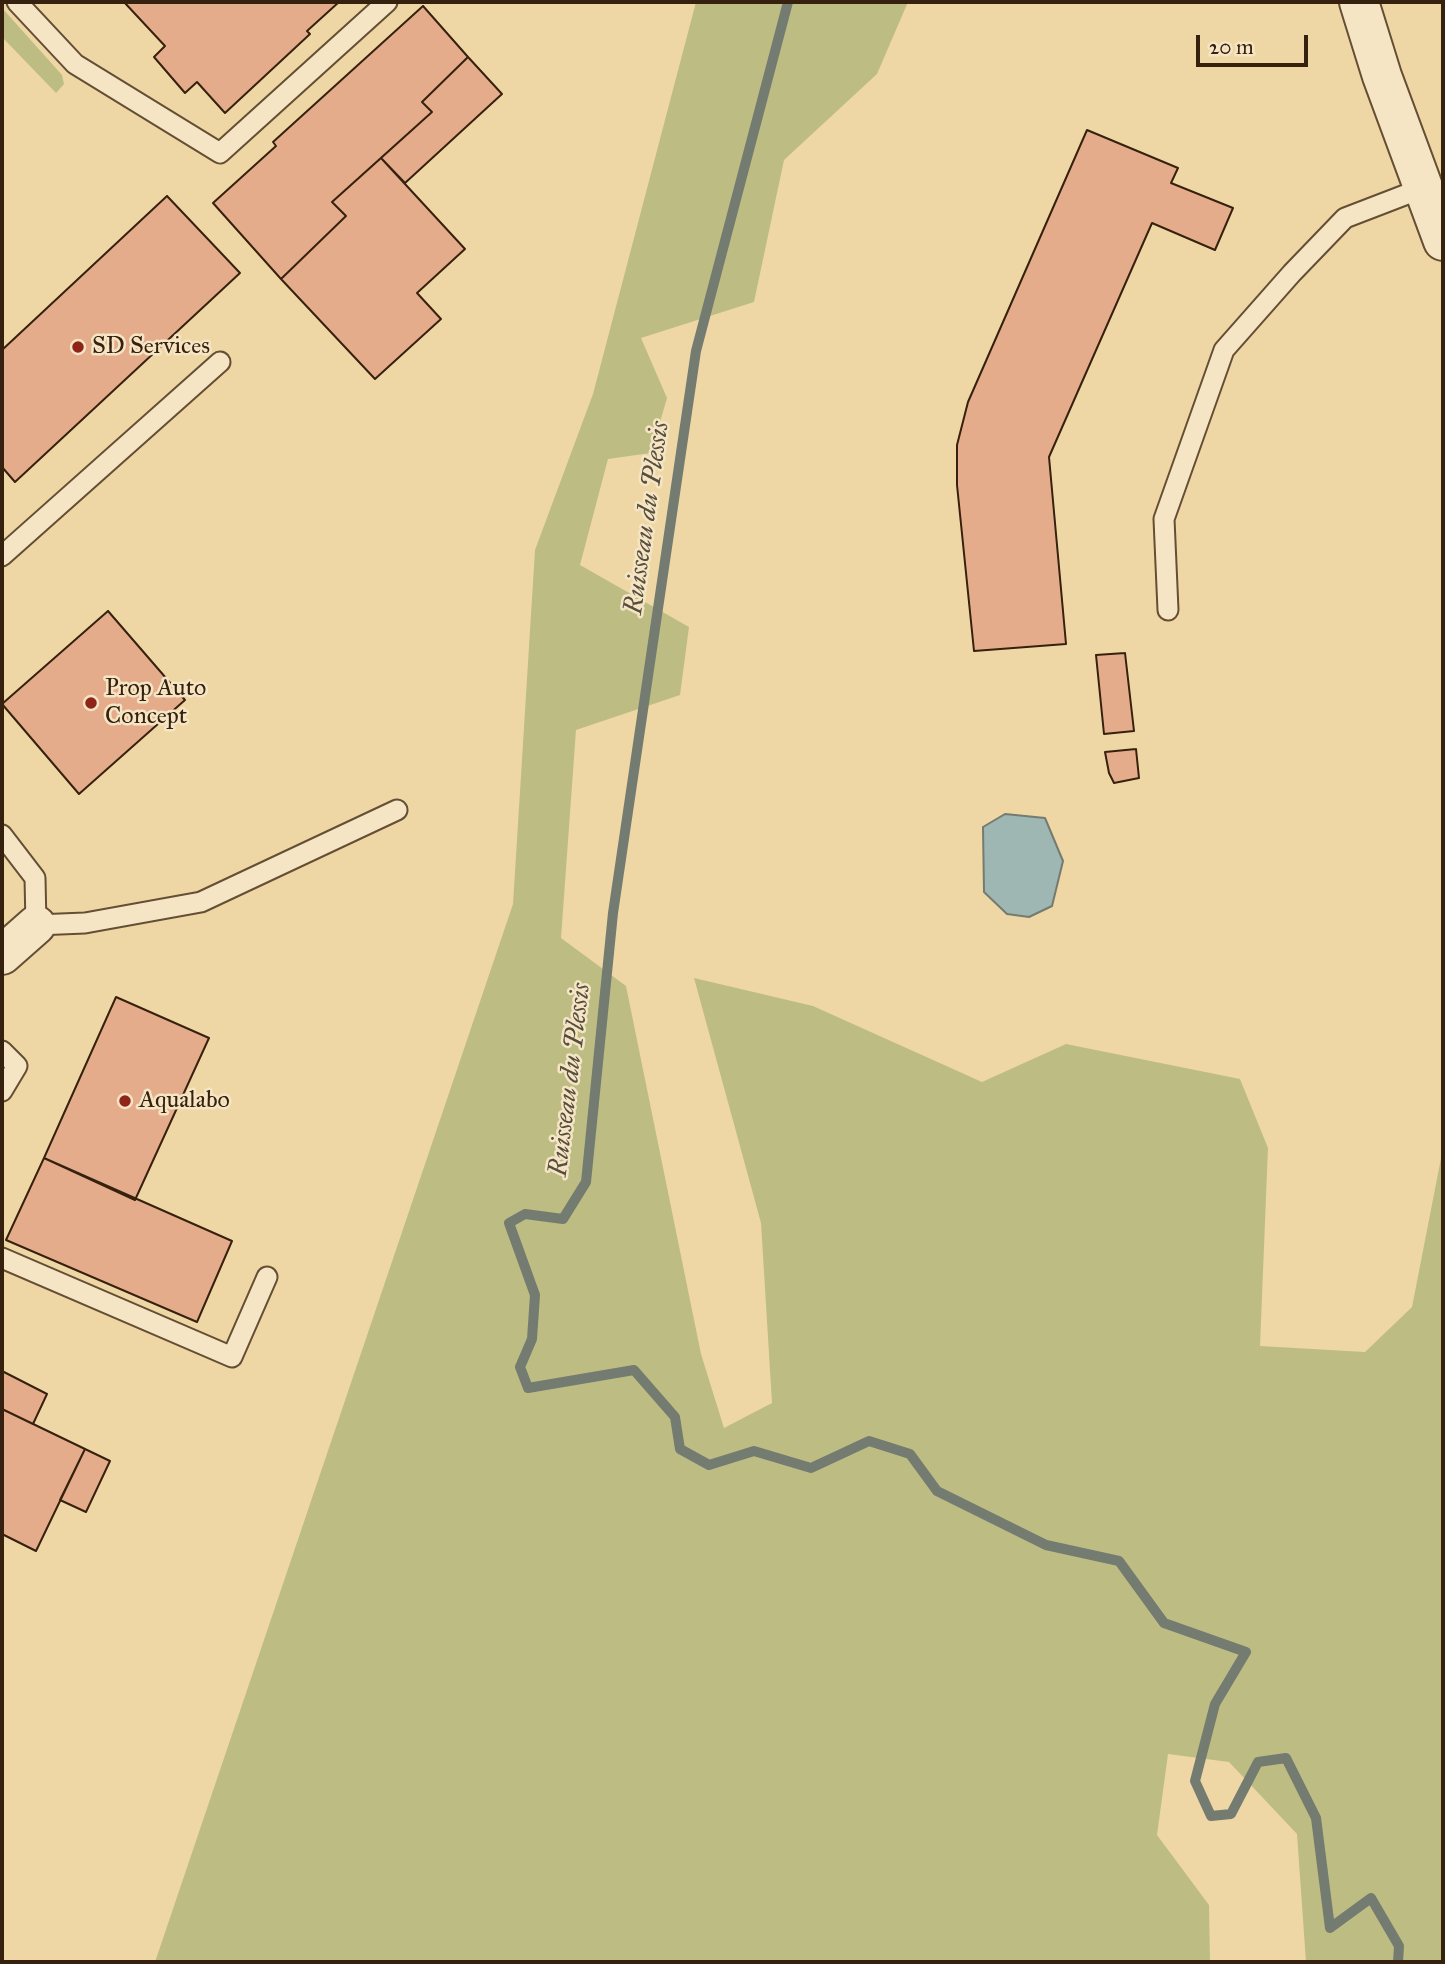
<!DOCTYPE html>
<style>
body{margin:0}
#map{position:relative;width:1445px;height:1964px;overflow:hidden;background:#efd7a5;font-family:"IM FELL Great Primer",serif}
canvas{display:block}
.frame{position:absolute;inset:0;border:4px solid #36210e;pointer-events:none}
.scale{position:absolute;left:1196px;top:35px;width:112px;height:32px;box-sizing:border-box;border:4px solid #36210e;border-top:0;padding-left:9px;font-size:21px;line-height:24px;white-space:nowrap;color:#36210e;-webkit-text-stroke:5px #f5e5c4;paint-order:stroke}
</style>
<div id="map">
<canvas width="1445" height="1964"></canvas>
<div class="frame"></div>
<div class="scale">20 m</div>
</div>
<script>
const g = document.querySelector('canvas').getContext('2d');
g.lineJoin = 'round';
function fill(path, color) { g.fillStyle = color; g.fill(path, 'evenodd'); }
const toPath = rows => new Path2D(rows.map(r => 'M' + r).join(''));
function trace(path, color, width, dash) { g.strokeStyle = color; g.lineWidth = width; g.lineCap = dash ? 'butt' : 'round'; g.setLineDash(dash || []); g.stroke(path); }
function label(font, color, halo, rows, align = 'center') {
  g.font = font + ' "IM FELL Great Primer",serif'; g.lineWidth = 5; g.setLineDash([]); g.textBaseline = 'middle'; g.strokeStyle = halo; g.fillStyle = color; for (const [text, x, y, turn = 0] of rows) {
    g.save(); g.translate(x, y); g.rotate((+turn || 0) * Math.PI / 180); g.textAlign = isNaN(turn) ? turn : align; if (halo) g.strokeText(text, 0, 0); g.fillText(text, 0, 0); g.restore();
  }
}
const green = toPath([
 [696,2,908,2,877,74,784,160,754,302,641,338,667,398,651,453,608,459,580,565,689,627,680,695,576,730,561,938,626,986,701,1354,724,1428,772,1403,761,1223,694,978,813,1006,982,1082,1066,1044,1240,1079,1268,1148,1260,1346,1365,1352,1412,1307,1443,1148,1443,1962,1306,1962,1297,1834,1229,1762,1168,1754,1157,1835,1209,1905,1210,1962,155,1962,513,904,535,550,593,394],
 [2,8,62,75,64,84,56,93,2,37]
]);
const water = toPath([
 [1005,814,1045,818,1063,861,1052,906,1029,917,1007,914,984,892,983,827,1005,814]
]);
const stream = toPath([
 [788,2,696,351,613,913,586,1182,563,1219,525,1214,509,1223,535,1295,532,1339,520,1367,528,1388,634,1370,675,1417,680,1449,709,1465,754,1451,811,1468,869,1441,910,1454,937,1491,1046,1545,1119,1561,1164,1623,1246,1652,1215,1704,1195,1781,1211,1816,1231,1814,1258,1762,1286,1758,1316,1818,1330,1928,1371,1898,1399,1946,1398,1962]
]);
const building = toPath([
 [124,2,339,2,307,31,310,34,225,113,197,82,185,93,154,57,165,46,124,2],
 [423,6,468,57,422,102,432,112,332,202,346,216,281,279,213,203,276,146,273,142,423,6],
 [468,57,502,94,405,183,381,158,432,112,422,102,468,57],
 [1087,130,1178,168,1171,183,1233,208,1215,250,1152,223,1049,457,1066,644,974,651,957,485,957,445,968,402,1087,130],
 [381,158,465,249,417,293,441,319,375,379,281,279,346,216,332,202,381,158],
 [167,196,240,273,15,482,2,467,2,350,167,196],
 [108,611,185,700,79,794,2,704,108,611],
 [1125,653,1134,731,1104,734,1096,655,1125,653],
 [1136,749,1139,778,1114,783,1109,773,1105,752,1136,749],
 [116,997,209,1038,135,1200,44,1158,116,997],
 [44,1158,232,1241,197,1322,6,1240,44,1158],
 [2,1371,47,1394,33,1424,2,1409,2,1371],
 [2,1409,85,1449,36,1551,2,1534,2,1409],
 [85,1449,110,1461,86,1512,60,1500,85,1449]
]);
const lane = toPath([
 [17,2,75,64,220,153,387,2],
 [2,556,220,362],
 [1168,610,1164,519,1224,350,1292,273,1345,218,1423,188],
 [2,835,35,878,36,925,85,923,201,902,397,810],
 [2,1051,17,1066,2,1091],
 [2,1258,232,1357,267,1277]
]);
const street = toPath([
 [1359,2,1382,76,1443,241],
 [2,955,36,925]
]);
const markers = [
 [78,347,7,"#8f2418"],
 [91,703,7,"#8f2418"],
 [125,1101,7,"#8f2418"]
];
const poiNames = [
 ["SD Services",92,347],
 ["Prop Auto",105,689],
 ["Concept",105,717],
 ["Aqualabo",139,1101]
];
const waterNames = [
 ["Ruisseau du Plessis",648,518,-82],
 ["Ruisseau du Plessis",571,1080,-83]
];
fill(green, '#bdbd83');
fill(water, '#9eb7b2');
trace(water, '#747b70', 2);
trace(stream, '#747b70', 10);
fill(building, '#e5ac8b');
trace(building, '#36210e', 2);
trace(lane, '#644e34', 23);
trace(street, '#644e34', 42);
trace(lane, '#f5e5c4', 19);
trace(street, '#f5e5c4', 38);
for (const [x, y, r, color] of markers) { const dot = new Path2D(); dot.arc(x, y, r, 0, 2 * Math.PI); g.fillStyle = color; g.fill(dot); trace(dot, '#f5e5c4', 2.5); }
label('24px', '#36210e', '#f5e5c4', poiNames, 'left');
label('italic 26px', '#554e3f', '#f5e5c4', waterNames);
</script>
